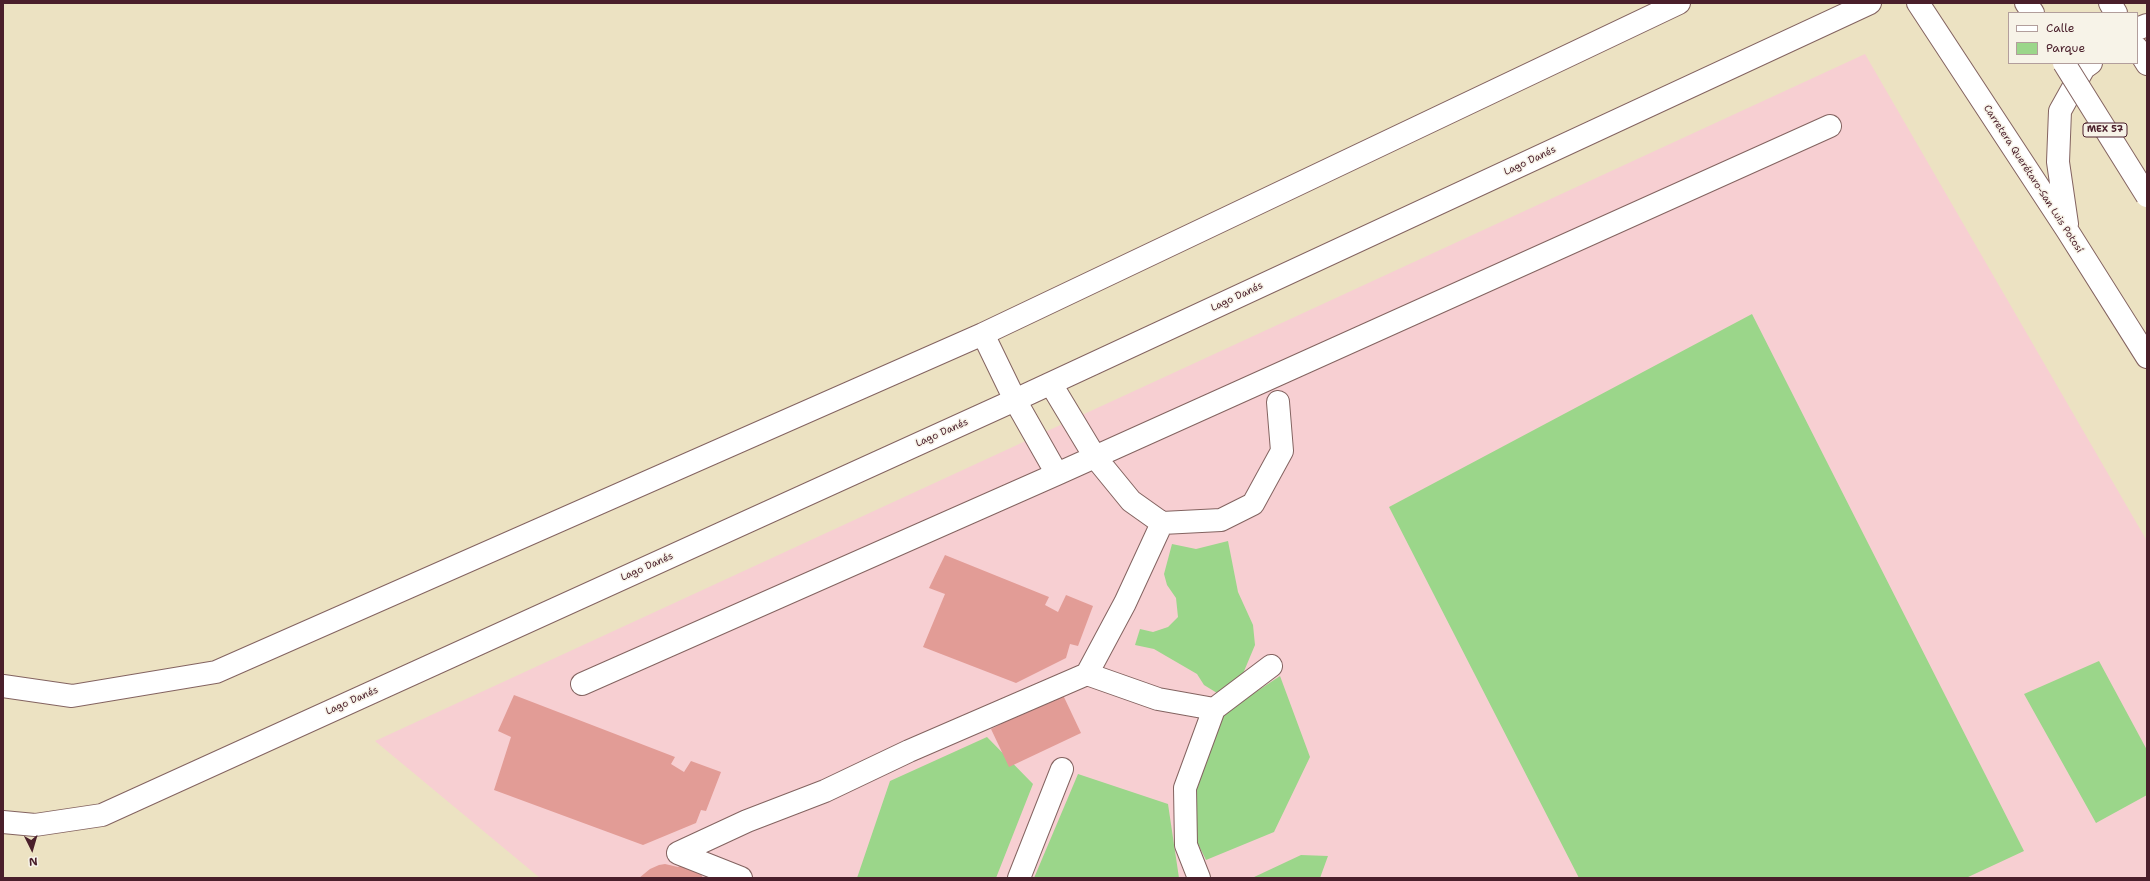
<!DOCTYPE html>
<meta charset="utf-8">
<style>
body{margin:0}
#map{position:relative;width:2150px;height:881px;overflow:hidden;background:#ece2c2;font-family:"Shantell Sans",sans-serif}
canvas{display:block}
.frame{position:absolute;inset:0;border:4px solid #4a1f2b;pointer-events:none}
.legend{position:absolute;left:2008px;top:12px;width:130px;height:52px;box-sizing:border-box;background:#f7f3e8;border:1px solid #b29e9c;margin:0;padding:5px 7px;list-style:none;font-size:12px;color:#4a1f2b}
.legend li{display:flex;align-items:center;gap:8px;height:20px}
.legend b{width:20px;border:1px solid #b29e9c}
.north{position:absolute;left:12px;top:829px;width:40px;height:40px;-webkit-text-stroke:3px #f7f3e8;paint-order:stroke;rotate:175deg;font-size:11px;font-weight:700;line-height:16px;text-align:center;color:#4a1f2b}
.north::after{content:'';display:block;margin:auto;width:14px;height:18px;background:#4a1f2b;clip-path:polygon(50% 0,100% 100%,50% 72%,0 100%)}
</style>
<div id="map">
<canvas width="2150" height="881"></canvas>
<div class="frame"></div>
<ul class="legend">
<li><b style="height:5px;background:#fff"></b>Calle</li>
<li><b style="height:11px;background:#9bd68a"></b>Parque</li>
</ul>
<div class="north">N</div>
</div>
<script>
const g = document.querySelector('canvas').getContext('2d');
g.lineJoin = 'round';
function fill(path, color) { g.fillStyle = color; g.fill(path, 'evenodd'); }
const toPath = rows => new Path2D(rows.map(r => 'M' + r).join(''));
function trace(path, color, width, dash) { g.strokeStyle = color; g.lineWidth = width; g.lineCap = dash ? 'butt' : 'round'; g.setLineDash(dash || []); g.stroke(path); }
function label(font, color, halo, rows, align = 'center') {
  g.font = font + ' "Shantell Sans",sans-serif'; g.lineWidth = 3; g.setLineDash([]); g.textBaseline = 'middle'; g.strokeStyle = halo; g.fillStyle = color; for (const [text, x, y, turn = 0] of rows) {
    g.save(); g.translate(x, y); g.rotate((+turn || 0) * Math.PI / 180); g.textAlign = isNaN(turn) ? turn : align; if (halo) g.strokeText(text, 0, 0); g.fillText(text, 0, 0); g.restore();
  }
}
const built = toPath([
 [1865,54,2147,541,2147,878,540,878,375,741]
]);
const green = toPath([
 [1752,314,2024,851,1966,878,1579,878,1389,507],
 [1228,541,1238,592,1253,625,1255,645,1242,676,1229,689,1217,693,1204,685,1197,674,1166,656,1154,649,1135,645,1140,629,1153,632,1168,627,1178,617,1176,598,1167,585,1164,574,1172,544,1196,549],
 [2099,661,2147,750,2147,795,2096,823,2024,694],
 [1280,676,1310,757,1274,832,1206,860,1196,840,1196,787,1224,713],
 [987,737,1033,784,996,878,857,878,890,781],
 [1078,774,1168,804,1179,878,1034,878],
 [1301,855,1328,856,1320,878,1252,878]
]);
const building = toPath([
 [945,555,1049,597,1045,605,1058,612,1066,595,1093,606,1078,646,1070,644,1066,658,1016,683,923,647,945,594,929,588],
 [514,695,675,757,671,764,684,772,691,761,721,772,706,811,701,810,696,823,643,845,494,790,511,737,498,731],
 [1063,695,1081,733,1009,767,991,729,1001,724,1002,721],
 [693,859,703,878,639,878,650,869,659,865,665,864,678,867]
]);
const minor = toPath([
 [983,334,1015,400,1057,474],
 [1162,523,1221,520,1253,504,1282,451,1278,402],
 [1087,674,1158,699,1214,709],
 [582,684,1057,474,1830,126],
 [3,686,72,696,216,672,983,334,1679,3],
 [3,822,35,825,102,815,1015,400,1870,3],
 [678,853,747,821,825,791,909,751,1087,674,1125,603,1162,523,1131,501,1095,457,1051,384],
 [678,853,741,878],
 [1019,878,1062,769],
 [1199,878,1186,845,1185,788,1214,709,1271,666]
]);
const major = toPath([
 [1918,3,2067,230,2147,357],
 [2137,29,2147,25],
 [2067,224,2058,162,2060,111,2084,68,2091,63]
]);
const highway = toPath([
 [2026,3,2033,13],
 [2110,3,2116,13],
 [2137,48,2147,64]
]);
const highwayBridge = toPath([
 [2064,63,2147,196]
]);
const shields = [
 [2105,130,44]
];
const shieldNames = [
 ["MEX 57",2105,130]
];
const streetNames = [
 ["Lago Danés",1530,161,-25],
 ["Carretera Querétaro-San Luis Potosí",2033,179,57],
 ["Lago Danés",1237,297,-25],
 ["Lago Danés",942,433,-24],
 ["Lago Danés",647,567,-24],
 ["Lago Danés",352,701,-24]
];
fill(built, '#f7cfd2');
fill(green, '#9bd68a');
fill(building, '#e29c96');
trace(minor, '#836360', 24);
trace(major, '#836360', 24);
trace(highway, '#836360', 24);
trace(minor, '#fff', 22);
trace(major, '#fff', 22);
trace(highway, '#fff', 22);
trace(highwayBridge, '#836360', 24, []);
trace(highwayBridge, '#fff', 22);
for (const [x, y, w] of shields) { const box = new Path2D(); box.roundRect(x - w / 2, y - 7, w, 14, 3); g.fillStyle = '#f7f3e8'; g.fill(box); trace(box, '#4a1f2b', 1); }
label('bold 9px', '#4a1f2b', null, shieldNames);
label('10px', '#4a1f2b', '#f7f3e8', streetNames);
</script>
